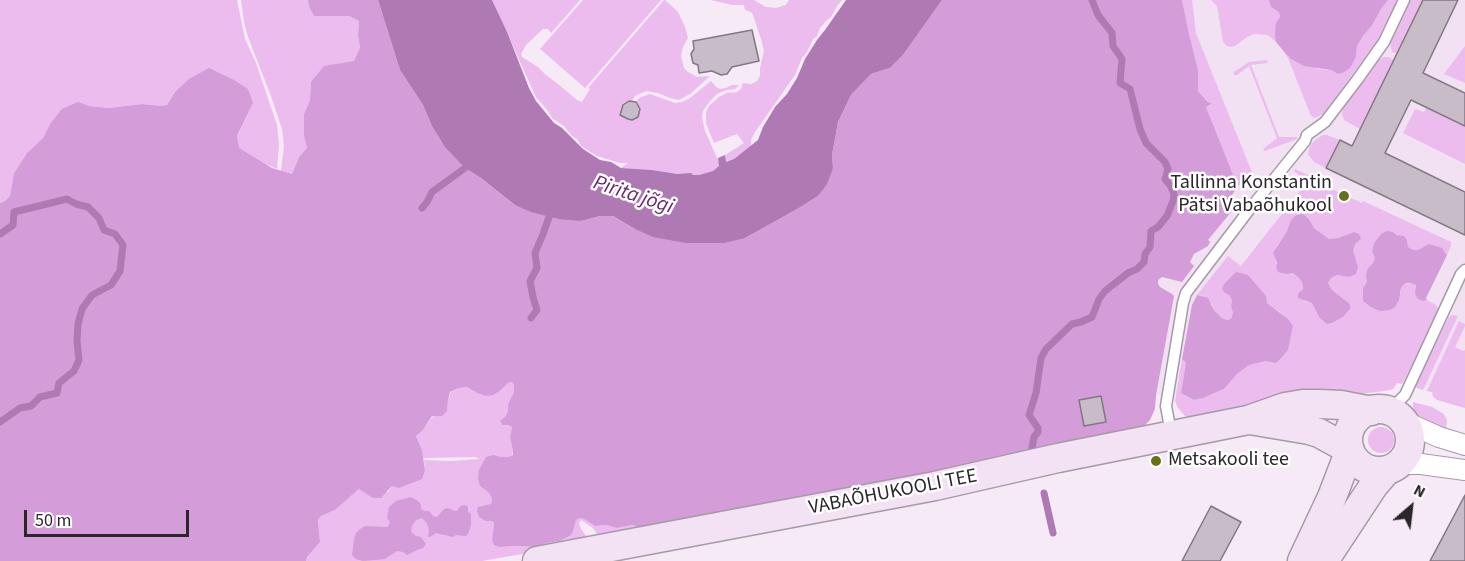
<!DOCTYPE html>
<meta charset="utf-8">
<style>
body{margin:0}
#map{position:relative;width:1465px;height:561px;overflow:hidden;background:#f6eaf6;font-family:"Source Sans 3",sans-serif}
canvas{display:block}
.north{position:absolute;left:1381px;top:477px;width:60px;height:60px;-webkit-text-stroke:4px #fff;paint-order:stroke;rotate:28deg;font-size:16px;font-weight:700;line-height:24px;text-align:center;color:#2a262a}
.north::after{content:'';display:block;margin:auto;width:21px;height:27px;background:#2a262a;clip-path:polygon(50% 0,100% 100%,50% 72%,0 100%)}
.scale{position:absolute;left:24px;top:510px;width:165px;height:27px;box-sizing:border-box;border:3px solid #2a262a;border-top:0;padding-left:8px;font-size:18px;line-height:21px;white-space:nowrap;color:#2a262a;-webkit-text-stroke:4px #fff;paint-order:stroke}
</style>
<div id="map">
<canvas width="1465" height="561"></canvas>
<div class="north">N</div>
<div class="scale">50 m</div>
</div>
<script>
const g = document.querySelector('canvas').getContext('2d');
g.lineJoin = 'round';
function fill(path, color) { g.fillStyle = color; g.fill(path, 'evenodd'); }
const toPath = rows => new Path2D(rows.map(r => 'M' + r).join(''));
function trace(path, color, width, dash) { g.strokeStyle = color; g.lineWidth = width; g.lineCap = dash ? 'butt' : 'round'; g.setLineDash(dash || []); g.stroke(path); }
function label(font, color, halo, rows, align = 'center') {
  g.font = font + ' "Source Sans 3",sans-serif'; g.lineWidth = 5; g.setLineDash([]); g.textBaseline = 'middle'; g.strokeStyle = halo; g.fillStyle = color; for (const [text, x, y, turn = 0] of rows) {
    g.save(); g.translate(x, y); g.rotate((+turn || 0) * Math.PI / 180); g.textAlign = isNaN(turn) ? turn : align; if (halo) g.strokeText(text, 0, 0); g.fillText(text, 0, 0); g.restore();
  }
}
const built = toPath([
 [1182,0,1465,0,1465,397,1437,394,1414,387,1396,379,1180,396,1149,394,1156,283,1174,256,1212,210]
]);
const green = toPath([
 [0,0,237,0,245,39,256,63,277,125,279,144,277,169,257,160,238,148,237,137,253,103,175,92,167,105,161,106,142,104,109,108,89,106,78,103,50,124,43,138,27,153,14,173,10,196,5,201,0,203],
 [241,0,308,0,309,7,314,16,349,16,359,21,358,35,360,49,354,61,340,64,311,82,310,100,304,114,304,136,307,148,299,157,292,174,281,171,284,146,282,129,271,96,248,37,244,22],
 [492,0,580,0,551,33,548,29,543,29,526,45,521,54,522,57,538,67,546,75,558,84,577,100,582,102,590,89,588,88,664,0,665,0,678,12,685,27,688,38,683,47,681,56,684,68,688,72,697,77,710,76,690,94,679,100,670,98,658,93,646,91,635,96,631,103,634,104,639,98,650,94,675,103,682,102,690,98,711,81,716,87,720,89,726,88,732,85,739,85,735,89,726,90,717,94,710,101,703,111,702,118,705,131,719,162,719,166,713,171,699,175,693,175,679,174,652,170,621,168,628,163,620,163,597,156,581,146,577,139,572,136,564,126,552,118,548,111,536,97],
 [583,0,661,0,585,88,540,49],
 [711,0,754,0,766,7,776,8,786,5,789,0,842,0,837,6,831,17,826,21,820,28,817,36,813,39,807,52,802,58,795,75,755,132,751,140,751,146,734,159,726,162,725,155,744,143,737,134,714,143,706,123,706,112,709,106,719,97,727,93,737,92,741,89,743,83,751,84,757,81,760,76,760,68,764,51,761,39,753,15,751,12,745,10,744,5,732,5],
 [1182,0,1192,0,1196,33,1255,180,1252,185,1244,179,1237,188,1206,107,1212,105,1198,91,1198,70,1189,34],
 [1211,0,1269,0,1271,7,1279,11,1280,17,1276,23,1276,42,1268,35,1254,34,1247,37,1235,46,1231,47,1227,46,1223,42,1217,6],
 [1388,0,1398,0,1378,40,1323,114,1315,118,1311,116,1288,58,1281,48,1291,59,1318,69,1331,70,1338,74,1356,57,1357,46,1363,36,1373,24,1381,9],
 [1410,0,1423,0,1397,54,1392,52,1390,42],
 [1465,46,1465,83,1444,74],
 [1384,57,1388,57,1394,60,1360,129,1344,120,1342,114,1343,108,1377,61],
 [1266,60,1268,61,1267,63,1251,65,1279,137,1297,137,1297,139,1265,151,1263,149,1277,138,1249,66,1237,75,1234,75,1234,72,1249,62],
 [1426,108,1465,126,1465,164,1403,133,1415,109,1424,112],
 [1323,135,1327,135,1340,140,1326,168,1314,162,1308,154,1310,146,1315,140],
 [1295,169,1319,180,1318,182,1320,184,1362,203,1363,201,1451,242,1451,246,1447,255,1445,251,1423,247,1418,250,1413,250,1408,247,1407,240,1393,232,1381,234,1374,243,1372,251,1375,258,1373,263,1368,268,1366,275,1401,294,1401,288,1404,284,1414,284,1423,301,1427,300,1436,305,1438,309,1438,313,1402,384,1397,383,1393,389,1390,390,1190,418,1185,416,1178,408,1175,401,1182,359,1186,363,1181,393,1194,400,1216,393,1224,389,1237,374,1249,365,1266,361,1288,350,1293,326,1281,313,1267,303,1248,275,1229,295,1232,300,1231,306,1233,313,1231,319,1227,320,1222,318,1214,310,1212,304,1202,296,1197,295,1228,256,1241,266,1307,182,1294,171],
 [1303,214,1309,219,1314,228,1329,239,1338,238,1354,232,1356,243,1353,250,1358,267,1349,277,1337,275,1331,278,1328,283,1332,290,1350,304,1350,309,1343,317,1332,323,1319,317,1312,303,1304,301,1302,282,1298,277,1293,273,1287,274,1276,267,1277,246,1287,231,1291,220,1296,215],
 [1453,315,1458,316,1423,390,1414,387,1448,319,1450,316],
 [1459,321,1465,324,1465,326,1455,347,1463,351,1465,350,1465,408,1437,400,1433,397,1432,392,1427,391],
 [512,382,514,385,514,392,508,404,508,411,505,417,508,425,512,427,510,437,513,451,512,455,508,457,501,457,494,455,480,486,489,493,492,499,491,504,492,521,494,523,492,540,500,547,514,546,537,547,546,543,559,541,570,536,573,532,576,520,580,518,584,519,595,526,606,525,617,528,632,525,647,529,601,540,593,528,581,520,579,523,581,529,591,542,482,561,306,561,307,557,320,542,318,520,321,516,335,510,359,489,366,493,388,492,392,486,425,470,424,460,450,461,480,459,475,457,423,458,416,436,423,430,433,416,447,411,448,400,451,392,459,388,467,387,477,393,486,396,501,390,508,383],
 [1413,402,1432,407,1444,414,1447,420,1446,431,1418,418,1413,408],
 '1368 440a13 13 0 1 1 26 0a13 13 0 1 1-26 0Z'
]);
const forest = toPath([
 [308,0,378,0,400,70,423,105,431,124,465,168,481,178,515,205,581,221,600,216,613,216,635,229,745,238,799,208,818,196,833,168,832,155,838,122,851,95,871,74,890,68,903,55,942,0,1182,0,1189,34,1198,70,1198,91,1207,101,1212,104,1206,107,1237,185,1237,188,1228,200,1236,206,1208,240,1210,242,1208,246,1194,254,1190,262,1194,266,1182,282,1162,277,1158,280,1158,284,1160,287,1172,294,1174,296,1156,395,1155,409,1150,420,1142,428,979,465,647,529,632,525,617,528,606,525,595,526,584,519,580,518,576,520,573,532,570,536,559,541,546,543,537,547,514,546,500,547,494,545,492,540,494,523,492,521,486,521,479,517,477,511,478,507,491,504,492,499,489,493,480,486,478,479,479,470,486,457,494,455,501,457,508,457,513,455,513,451,510,437,512,427,508,425,503,425,500,421,505,417,508,411,508,404,514,392,514,385,512,382,508,383,501,390,493,395,486,396,477,393,467,387,459,388,450,392,448,400,447,411,442,416,432,416,423,430,416,436,422,451,425,470,422,479,399,488,392,486,381,498,373,498,359,489,335,510,321,516,318,520,320,542,307,557,306,561,0,561,0,203,5,201,10,196,14,173,27,153,43,138,50,124,62,109,78,102,89,106,109,108,142,104,161,106,167,105,175,92,189,79,209,68,234,80,248,89,253,103,237,136,239,148,272,168,292,174,299,157,307,148,304,136,304,114,310,100,311,82,324,66,354,61,360,48,358,35,359,21,349,16,314,16,309,7],
 [1269,0,1388,0,1381,9,1373,24,1363,36,1357,46,1356,57,1350,68,1344,72,1338,74,1331,70,1304,66,1291,59,1281,48,1276,42,1275,34,1276,23,1280,17,1279,12,1271,7],
 [1303,214,1309,219,1314,228,1329,239,1338,238,1354,232,1359,234,1361,239,1356,243,1353,250,1358,267,1356,274,1349,277,1337,275,1331,278,1328,283,1332,290,1350,304,1350,309,1343,317,1332,323,1327,324,1319,317,1312,303,1298,298,1298,294,1303,289,1302,282,1298,277,1293,273,1287,274,1278,272,1276,267,1277,262,1273,253,1287,231,1291,220,1296,215],
 [1387,231,1393,232,1397,235,1404,236,1407,240,1408,247,1413,250,1418,250,1429,244,1442,248,1447,255,1426,298,1427,300,1423,301,1418,299,1415,294,1416,286,1414,284,1408,283,1404,284,1401,288,1399,300,1395,307,1390,310,1380,311,1371,307,1363,301,1363,288,1367,282,1366,275,1368,268,1373,263,1375,258,1372,251,1374,243,1381,234],
 [1236,272,1248,275,1266,296,1267,303,1288,319,1293,326,1288,350,1282,357,1276,363,1266,361,1249,365,1237,374,1224,389,1203,398,1194,400,1181,393,1186,363,1182,359,1192,305,1197,295,1208,298,1214,310,1222,318,1227,320,1231,319,1233,313,1231,306,1232,300,1229,295,1224,292,1222,288,1225,283],
 [411,497,418,501,421,505,421,509,425,511,429,511,433,516,437,517,444,509,448,508,455,511,458,510,460,506,465,505,468,507,468,512,471,514,471,525,468,534,466,536,456,535,453,537,436,533,430,537,428,537,429,531,428,526,426,522,422,518,416,520,412,526,411,532,416,536,421,537,426,544,423,548,417,550,407,555,403,552,397,551,385,559,363,561,356,559,352,555,354,540,356,533,360,529,365,526,388,527,390,522,387,518,389,507,396,501]
]);
const water = toPath([
 [378,0,492,0,507,32,529,88,536,101,554,123,562,128,583,149,600,160,611,162,621,168,652,170,678,174,691,173,693,175,699,175,713,171,719,166,718,158,725,155,726,162,734,159,758,140,763,127,775,107,787,94,797,78,805,59,817,40,825,30,846,0,942,0,903,55,890,68,871,74,851,95,838,122,832,155,833,168,827,184,818,196,799,208,745,238,724,243,686,243,653,237,635,229,613,216,600,216,581,221,559,219,531,212,515,205,481,178,465,168,445,147,431,124,423,105,400,70]
]);
const stream = toPath([
 [422,208,427,202,432,192,465,168],
 [0,234,13,225,14,212,67,199,76,204,88,207,99,218,104,230,115,234,123,245,120,271,111,285,92,295,82,309,78,324,77,341,79,360,74,371,59,383,57,393,40,397,31,406,20,408,0,422],
 [531,318,537,310,533,297,530,281,537,268,535,253,543,234,549,217],
 [1032,448,1034,437,1038,432,1038,428,1029,415,1036,393,1041,358,1046,349,1072,324,1081,322,1092,317,1099,299,1105,291,1128,273,1137,269,1144,262,1145,254,1150,247,1151,231,1158,227,1167,216,1173,201,1174,194,1170,185,1165,179,1168,169,1165,162,1146,143,1140,129,1130,89,1120,83,1122,59,1113,46,1112,33,1098,15,1092,0],
 [1044,493,1053,533]
]);
const building = toPath([
 [1423,0,1458,0,1423,73,1465,93,1465,126,1411,100,1385,153,1465,192,1465,235,1326,168,1340,140,1352,146,1423,0],
 [752,30,759,61,732,67,727,74,721,75,712,71,699,73,698,65,693,63,691,54,694,49,693,41,752,30],
 [629,101,636,102,640,109,638,117,632,120,628,119,620,115,623,105,629,101],
 [1101,396,1106,422,1084,426,1079,400,1101,396],
 [1465,495,1465,561,1430,561,1465,495],
 [1211,506,1241,522,1220,561,1182,561,1211,506]
]);
const lane = toPath([
 [1383,410,1394,405,1400,400,1405,395,1461,274,1465,270],
 [1171,433,1166,406,1183,303,1186,293,1249,210,1305,141,1307,135,1325,122,1357,80,1384,42,1404,0]
]);
const street = toPath([
 [1403,421,1439,437,1465,445],
 [1399,464,1421,464,1465,470]
]);
const secondary = toPath([
 '1348 440a31 31 0 1 1 62 0a31 31 0 1 1-62 0Z',
 [1250,420,1309,430,1319,433,1350,450],
 [537,561,935,486,1058,458,1248,420,1285,407,1303,404,1319,404,1341,405,1372,411],
 [1302,561,1332,497,1350,450],
 [1324,561,1374,485,1387,470]
]);
const markers = [
 [1344,196,6,"#697118"],
 [1156,461,6,"#697118"]
];
const poiNames = [
 ["Tallinna Konstantin",1332,184],
 ["Pätsi Vabaõhukool",1332,207],
 ["Metsakooli tee",1168,461,"left"]
];
const streetNames = [
 ["VABAÕHUKOOLI TEE",893,493,-11]
];
const waterNames = [
 ["Pirita jõgi",633,196,18]
];
fill(built, '#f2e0f3');
fill(green, '#ebbced');
fill(forest, '#d49cd8');
fill(water, '#af79b3');
trace(stream, '#af79b3', 7);
fill(building, '#c7bcc8');
trace(building, '#827883', 1.5);
trace(lane, '#a59aa6', 13);
trace(street, '#a59aa6', 22);
trace(secondary, '#a59aa6', 31);
trace(lane, '#fff', 10);
trace(street, '#fff', 20);
trace(secondary, '#f3e2f4', 28);
for (const [x, y, r, color] of markers) { const dot = new Path2D(); dot.arc(x, y, r, 0, 2 * Math.PI); g.fillStyle = color; g.fill(dot); trace(dot, '#fff', 2); }
label('20px', '#2a262a', '#fff', poiNames, 'right');
label('20px', '#2a262a', '#fff', streetNames);
label('italic 21px', '#69266f', '#fff', waterNames);
</script>
